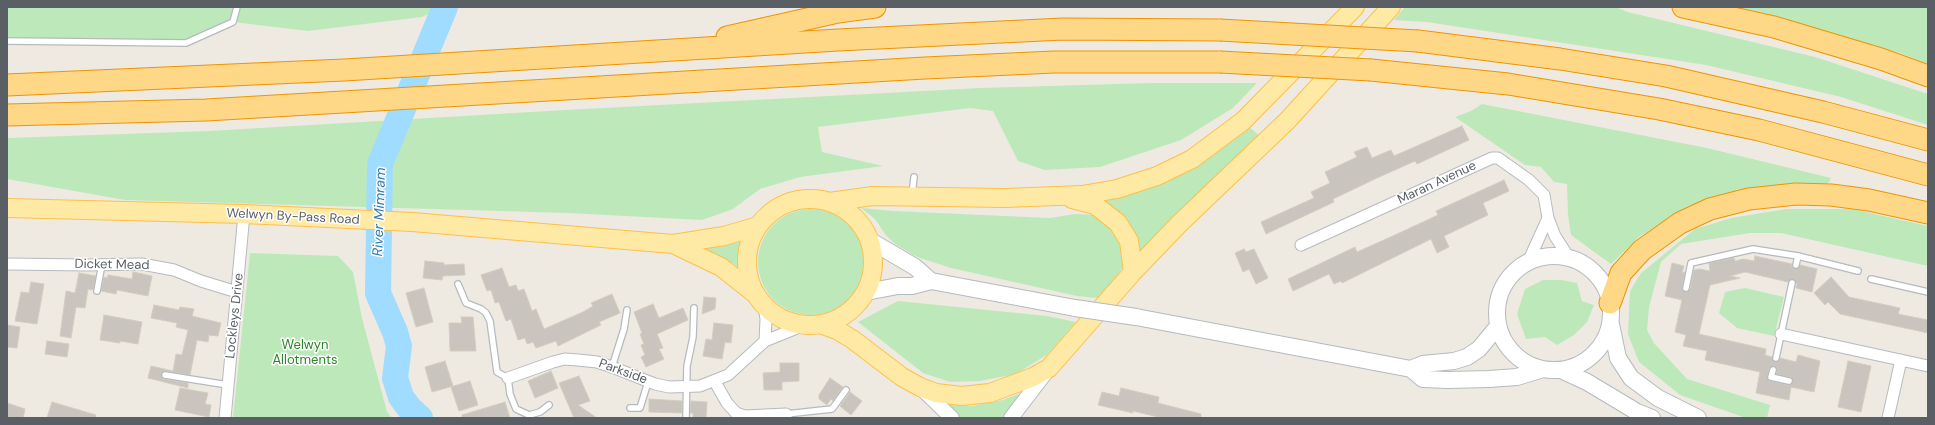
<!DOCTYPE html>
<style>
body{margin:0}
#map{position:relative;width:1935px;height:425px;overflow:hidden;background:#eeeae1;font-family:"DM Sans",sans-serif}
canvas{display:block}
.frame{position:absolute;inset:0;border:8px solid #595f64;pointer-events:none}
</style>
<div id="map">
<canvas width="1935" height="425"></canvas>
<div class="frame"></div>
</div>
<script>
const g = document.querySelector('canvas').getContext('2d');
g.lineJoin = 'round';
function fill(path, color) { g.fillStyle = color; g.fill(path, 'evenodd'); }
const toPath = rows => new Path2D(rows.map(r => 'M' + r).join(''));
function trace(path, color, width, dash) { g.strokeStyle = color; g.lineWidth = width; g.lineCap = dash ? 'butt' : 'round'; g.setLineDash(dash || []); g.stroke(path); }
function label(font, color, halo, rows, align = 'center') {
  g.font = font + ' "DM Sans",sans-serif'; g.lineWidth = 3; g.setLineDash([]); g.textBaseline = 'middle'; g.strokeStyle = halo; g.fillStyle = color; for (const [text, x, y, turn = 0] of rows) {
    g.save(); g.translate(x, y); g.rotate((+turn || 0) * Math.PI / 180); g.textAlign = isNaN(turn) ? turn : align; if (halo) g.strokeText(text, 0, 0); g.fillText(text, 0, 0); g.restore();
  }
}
const green = toPath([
 [7,7,443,7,422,17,308,31,233,22,186,43,7,41],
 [1405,7,1615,7,1628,12,1815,57,1928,94,1928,125,1841,97,1706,65,1427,22,1394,20],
 [1726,7,1928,7,1928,64,1900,53],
 [1152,83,1257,83,1233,108,1181,140,1100,167,1045,170,1018,161,993,111,970,108,818,127,822,152,883,166,800,177,760,189,733,209,702,220,568,213,125,200,7,179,7,138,209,131,565,110,980,88],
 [1482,104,1707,148,1831,178,1826,187,1679,212,1639,237,1611,264,1571,235,1568,215,1567,184,1554,182,1541,167,1525,165,1455,117,1471,111],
 [1249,127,1259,135,1136,256,1101,201,1118,197,1186,171,1214,155],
 [861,208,893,211,1050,218,1075,214,1093,215,1103,218,1119,239,1123,266,1113,285,1098,298,1077,296,951,268,917,257,895,244,885,234,875,219],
 [1786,209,1852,209,1928,226,1928,266,1781,233,1750,233,1681,244,1661,262,1649,307,1647,330,1654,343,1687,379,1770,405,1767,418,1746,418,1680,395,1639,362,1628,334,1630,291,1641,273,1695,229,1731,218],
 '758 262a53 53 0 1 1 106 0a53 53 0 1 1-106 0Z',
 [741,242,739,267,709,251,699,247],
 [250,253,338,256,353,272,362,318,387,412,392,418,233,418],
 [1543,280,1562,280,1577,283,1582,301,1594,305,1587,322,1574,335,1557,345,1545,337,1526,339,1517,314,1525,289],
 [1745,288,1784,297,1774,336,1737,328,1719,313,1725,292],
 [898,301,1047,316,1076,322,1048,354,1016,374,980,381,950,382,923,373,858,322],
 [1024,392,1004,418,961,418,950,405,972,406,1003,400]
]);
const river = toPath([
 [420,418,410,409,401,397,395,378,399,346,395,332,378,293,380,164,445,7]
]);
const building = toPath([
 [1462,126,1469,140,1417,164,1415,161,1377,178,1333,199,1334,202,1266,234,1261,222,1314,198,1311,192,1330,183,1325,172,1357,157,1354,152,1367,147,1372,158,1391,150,1394,156,1462,126],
 [1504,180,1509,191,1483,203,1488,215,1444,236,1449,247,1437,253,1431,239,1342,283,1341,281,1334,284,1329,274,1293,291,1288,279,1355,247,1357,252,1395,235,1438,215,1436,211,1504,180],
 [1244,249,1246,252,1254,249,1268,278,1256,284,1249,269,1243,272,1235,253,1244,249],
 [1755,256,1792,264,1792,267,1795,269,1800,265,1817,269,1812,292,1796,288,1797,284,1792,279,1788,282,1745,272,1730,276,1740,278,1710,285,1699,334,1766,349,1765,355,1772,357,1775,362,1779,361,1780,358,1796,362,1798,355,1820,361,1814,392,1791,387,1789,400,1756,393,1760,372,1705,360,1707,351,1683,346,1686,335,1675,332,1682,300,1665,296,1672,263,1684,266,1682,273,1685,272,1682,289,1687,292,1690,289,1694,270,1700,269,1710,271,1709,263,1734,258,1735,261,1744,259,1754,261,1755,256],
 [1774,366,1777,369,1776,374,1792,378,1792,384,1788,385,1768,380,1769,369,1774,366],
 [425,261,444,263,444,265,464,264,465,275,443,276,442,280,423,278,425,261],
 [502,268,509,287,516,285,518,291,524,289,532,311,536,309,544,329,583,312,593,306,591,303,612,294,620,313,599,322,601,325,558,346,556,341,536,348,533,342,527,344,525,338,518,340,511,319,506,321,499,302,495,303,491,290,487,291,481,275,502,268],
 [133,272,152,276,148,296,117,290,116,294,101,291,104,277,107,278,108,275,132,279,133,272],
 [79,273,96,276,93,290,88,289,85,308,76,307,71,338,60,336,66,291,75,293,79,273],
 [1831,277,1849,297,1900,308,1898,314,1928,320,1928,333,1840,314,1828,302,1825,305,1814,293,1831,277],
 [31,282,44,284,37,324,15,321,21,292,29,293,31,282],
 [424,288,433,322,416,327,406,293,424,288],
 [704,297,716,298,715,309,702,314,704,297],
 [653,304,659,318,683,308,688,320,657,334,663,348,659,349,664,359,646,367,641,357,645,355,641,345,644,344,640,334,642,333,634,312,653,304],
 [154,305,179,310,180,307,194,309,192,316,221,323,218,336,209,335,208,342,197,340,190,375,166,371,161,373,163,379,188,383,188,388,148,378,151,366,173,371,176,354,182,355,188,330,176,327,177,323,151,318,154,305],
 [104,315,142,322,138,344,120,341,120,343,100,340,104,315],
 [461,317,473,317,476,351,450,351,449,323,462,323,461,317],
 [714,323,733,325,731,343,725,342,722,359,703,356,706,339,712,340,714,323],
 [7,325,20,327,17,348,7,347,7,325],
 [47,341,69,344,67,357,45,354,47,341],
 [445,361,453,386,432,392,425,367,445,361],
 [1848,361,1871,366,1861,412,1838,407,1848,361],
 [780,363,799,363,799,381,782,382,782,390,764,390,763,373,780,372,780,363],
 [551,371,558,388,535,398,528,381,551,371],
 [579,376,590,401,578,405,597,418,574,418,559,383,579,376],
 [830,378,843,387,833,401,831,399,827,405,819,399,819,395,830,378],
 [470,381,478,405,459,411,451,387,470,381],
 [180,388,208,393,205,404,211,405,209,417,175,410,180,388],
 [1121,388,1159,397,1158,403,1201,414,1201,418,1162,418,1133,411,1133,413,1098,405,1102,392,1119,396,1121,388],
 [850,392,862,401,851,415,840,406,850,392],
 [649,399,682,401,682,413,649,412,649,399],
 [691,401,707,402,706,418,693,418,693,413,690,413,691,401],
 [52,402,96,415,95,418,47,418,52,402],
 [505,402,510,418,462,418,462,415,505,402],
 [7,403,25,409,23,418,7,418,7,403]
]);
const service = toPath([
 [7,41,186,43,233,22,237,7],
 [912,195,914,177],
 [1796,265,1798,256],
 [1871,279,1928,292],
 [458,284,466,303,481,309,486,313,490,321,497,372,508,378,510,394,516,409,529,415,540,412,549,405],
 [1686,288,1691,263,1753,249,1798,256,1858,271],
 [97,291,102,264],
 [1776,358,1792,283],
 [612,367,624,329,627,310],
 [1773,370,1771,377,1789,381],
 [165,375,228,385],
 [630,408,640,408,648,382],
 [786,414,832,409,846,390],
 [686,418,687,366,693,337,694,308]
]);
const minor = toPath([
 [1301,245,1492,158,1498,158,1529,180,1544,195,1548,218,1555,236,1569,258],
 [1528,262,1548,218],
 [7,264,86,265,142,264,174,270,201,281,237,292],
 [764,306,766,319,765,341],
 [1781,334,1928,366],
 [508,378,553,362,565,359,578,360,597,362,612,367,655,384,669,387,700,386,728,375,765,341,802,326],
 [715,382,727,403,736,413,745,416,786,414,786,418],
 [225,418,244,214],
 [1888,418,1901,360]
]);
const tertiary = toPath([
 [922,389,952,418],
 [1011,418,1047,371]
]);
const secondary = toPath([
 [869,240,915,267,931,281],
 '1497 313a57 57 0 1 1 114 0a57 57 0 1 1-114 0Z',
 [866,292,898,286,912,286,931,281,1075,308],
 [1136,317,1411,369,1423,379,1448,380,1489,379,1517,377,1543,369],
 [1611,324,1618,358,1631,378,1658,398,1698,418],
 [1411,369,1423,364,1454,361,1467,357,1479,349,1498,326],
 [1561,370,1587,382,1637,412,1652,418]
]);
const primary = toPath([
 '747 262a63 63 0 1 1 126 0a63 63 0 1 1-126 0Z',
 [1072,199,1095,205,1118,223,1129,241,1133,272],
 [829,202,873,196,1005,198,1082,195,1117,189,1157,176,1192,159,1243,121,1355,7],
 [7,208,244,214,412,222,673,244,724,236,758,226],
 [673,244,721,267,754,293],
 [823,325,837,330,852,339,902,377,920,387,936,393,962,396,990,393,1033,377,1049,368,1133,272,1179,224,1287,121,1391,7]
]);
const motorway = toPath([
 [1683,7,1774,27,1881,59,1928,76],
 [727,37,838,12,875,7],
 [1418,41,1560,59,1666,76,1823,112,1928,140],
 [1371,70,1508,84,1659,109,1759,130,1928,175],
 [7,85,344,70,838,40,1063,29,1220,30],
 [7,115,206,110,925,68,1054,62,1220,62],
 [1610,303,1621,273,1642,250,1680,223,1710,209,1749,199,1796,194,1831,195,1869,200,1928,213]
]);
const secondaryBridge = toPath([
 [1075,308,1136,317]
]);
const motorwayBridge = toPath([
 [1220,30,1418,41],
 [1220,62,1371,70]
]);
const streetNames = [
 ["Maran Avenue",1437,183,-25],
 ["Welwyn By-Pass Road",293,217,3],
 ["Dicket Mead",112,265,1],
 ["Lockleys Drive",235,316,-84],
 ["Parkside",623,372,20]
];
const parkNames = [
 ["Welwyn",305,346],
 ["Allotments",305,361]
];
const waterNames = [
 ["River Mimram",380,212,-88]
];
fill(green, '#bde9ba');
trace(river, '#a0dcff', 26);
fill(building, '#c9c5be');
trace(building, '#d4ccbf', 1);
trace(service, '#b6babf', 8);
trace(minor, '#b6babf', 13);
trace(tertiary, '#b6babf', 16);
trace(secondary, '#b5babf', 18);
trace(primary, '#ffbf49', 20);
trace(motorway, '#ef9400', 23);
trace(service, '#fff', 5.5);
trace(minor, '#fff', 11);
trace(tertiary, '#fff', 14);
trace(secondary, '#fff', 16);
trace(primary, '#ffeaa5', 18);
trace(motorway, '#ffd887', 21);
trace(secondaryBridge, '#b5babf', 18, []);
trace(motorwayBridge, '#ef9400', 23, []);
trace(secondaryBridge, '#fff', 16);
trace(motorwayBridge, '#ffd887', 21);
label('13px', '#595f64', '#fff', streetNames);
label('13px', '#2c822a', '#fff', parkNames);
label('italic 14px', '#3079b2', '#fff', waterNames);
</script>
